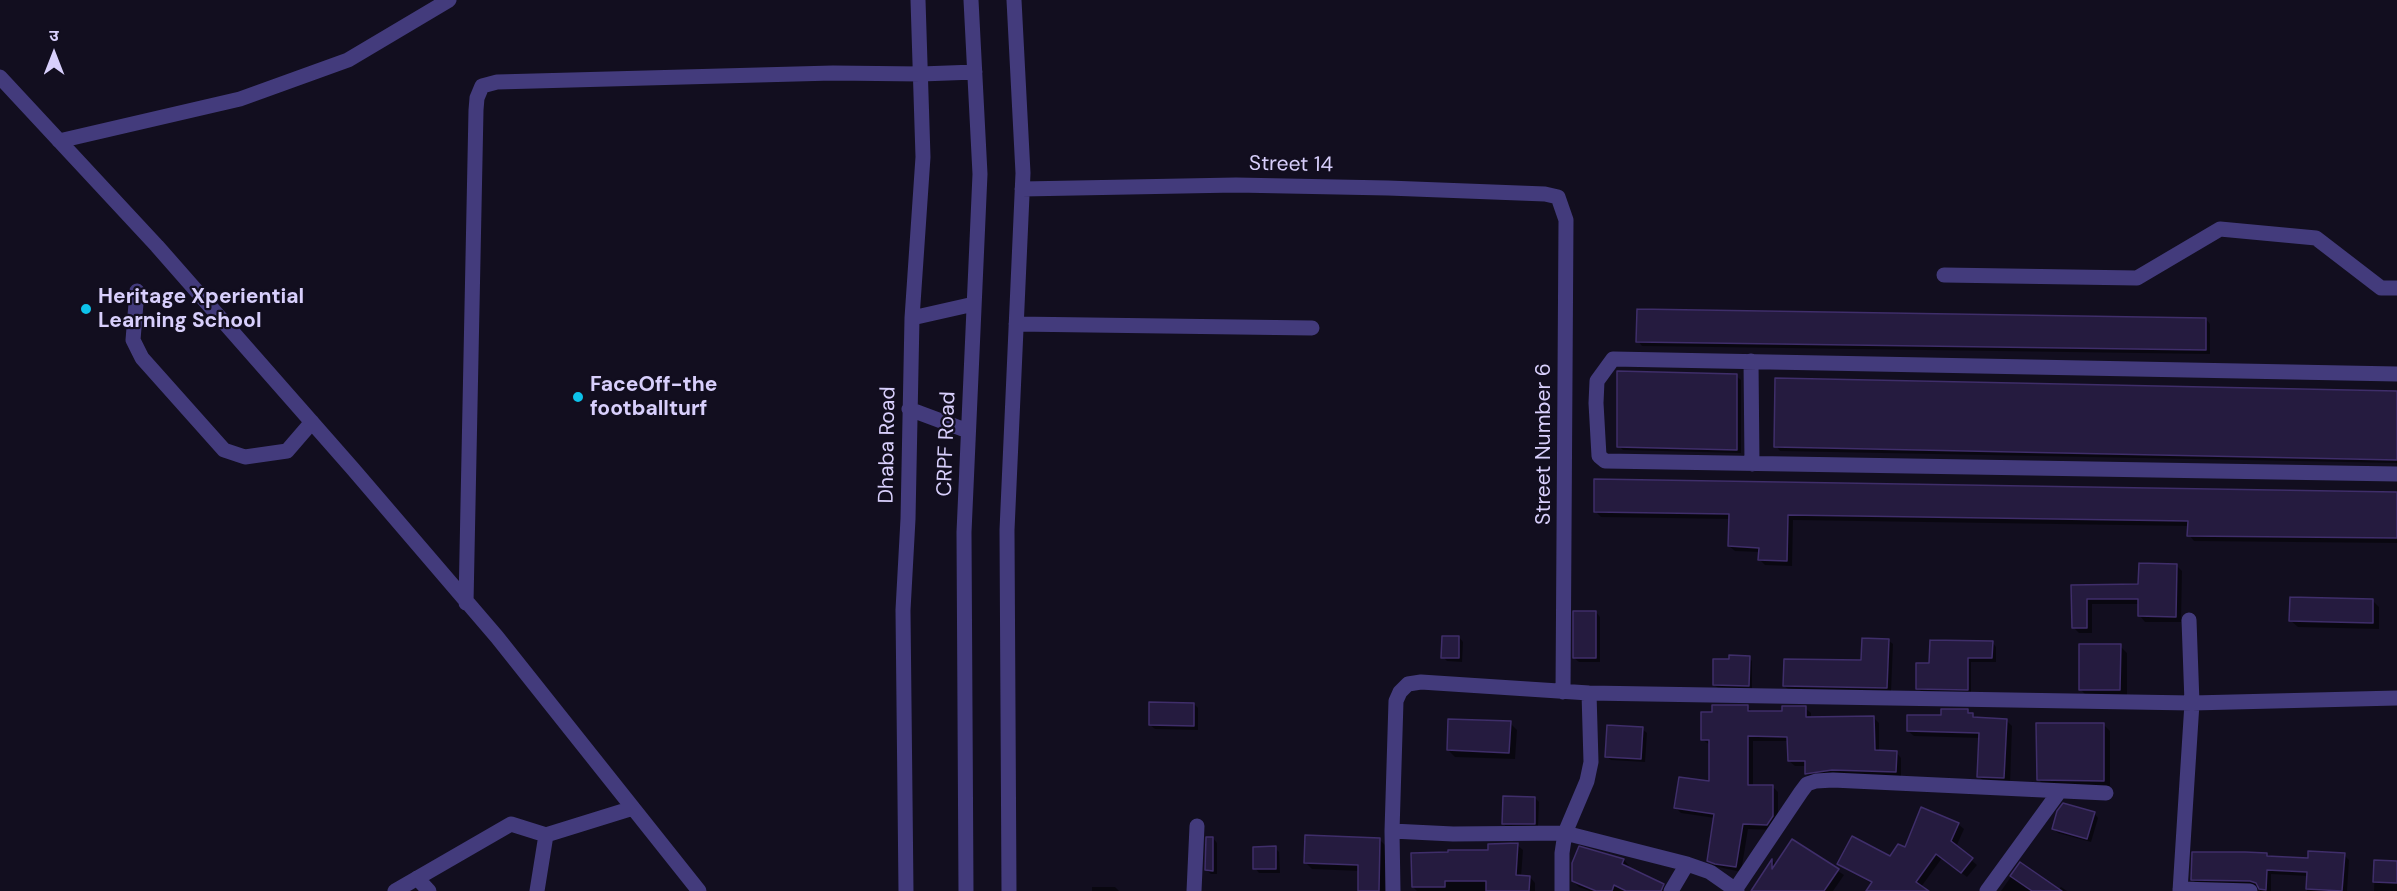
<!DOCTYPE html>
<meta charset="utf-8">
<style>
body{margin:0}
#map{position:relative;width:2397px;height:891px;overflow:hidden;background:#120e1f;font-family:"DM Sans","Noto Sans Devanagari",sans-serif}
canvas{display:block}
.north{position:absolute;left:24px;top:24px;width:60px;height:60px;-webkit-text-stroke:4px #120e1f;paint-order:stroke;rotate:0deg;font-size:16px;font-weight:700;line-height:24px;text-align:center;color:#d8cffc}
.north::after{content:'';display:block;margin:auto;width:21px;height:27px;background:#d8cffc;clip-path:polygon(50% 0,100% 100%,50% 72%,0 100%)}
</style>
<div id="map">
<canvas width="2397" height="891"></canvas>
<div class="north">उ</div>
</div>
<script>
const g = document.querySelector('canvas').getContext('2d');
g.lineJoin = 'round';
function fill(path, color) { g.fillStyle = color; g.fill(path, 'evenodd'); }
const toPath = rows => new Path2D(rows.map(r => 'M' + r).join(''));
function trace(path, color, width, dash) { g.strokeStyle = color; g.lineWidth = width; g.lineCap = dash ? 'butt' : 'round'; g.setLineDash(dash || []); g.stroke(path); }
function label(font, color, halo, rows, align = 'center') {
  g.font = font + ' "DM Sans",sans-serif'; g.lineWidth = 4.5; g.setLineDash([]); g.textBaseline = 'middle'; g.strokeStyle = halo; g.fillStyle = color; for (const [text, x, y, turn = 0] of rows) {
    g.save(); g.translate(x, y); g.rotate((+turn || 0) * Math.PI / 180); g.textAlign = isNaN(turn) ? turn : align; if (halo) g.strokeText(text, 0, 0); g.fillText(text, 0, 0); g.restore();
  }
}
const shadow = toPath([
 [2206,319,2210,324,2210,354,1642,346,1638,341],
 [1736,376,1741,380,1741,453,1623,450,1619,446],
 [2397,392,2397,463,1780,451,1776,446],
 [2397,495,2397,543,2194,541,2189,535,2189,526,1793,520,1792,566,1765,565,1760,560,1760,552,1735,551,1729,546,1731,519,1601,517,1595,511],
 [2176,565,2182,571,2181,622,2145,622,2140,616,2140,604,2092,604,2092,633,2079,633,2073,627,2073,587,2140,586],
 [2372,600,2379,607,2379,629,2298,627,2291,621],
 [1596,612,1600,617,1600,662,1579,662,1574,658],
 [1459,637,1463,642,1462,662,1447,661,1443,657],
 [1888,640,1893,644,1891,692,1789,690,1784,686,1863,661],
 [1992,642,1996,647,1996,662,1971,662,1971,693,1922,692,1918,688,1931,664],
 [2120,646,2127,653,2127,696,2087,696,2080,689],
 [1749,658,1752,661,1752,689,1718,688,1714,685],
 [1194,704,1198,708,1198,730,1155,729,1150,725],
 [1747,707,1753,712,1784,713,1805,708,1811,713,1811,719,1874,718,1879,723,1879,752,1896,752,1901,758,1901,776,1812,779,1806,774,1806,766,1795,766,1789,761,1789,741,1753,741,1753,786,1773,787,1778,792,1778,822,1773,830,1748,829,1741,872,1714,866,1708,860,1715,818,1681,813,1676,808,1710,783,1710,745,1703,740,1714,713],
 [1967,711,1977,719,2006,720,2012,726,2010,784,1985,782,1979,777,1980,738,1914,736,1908,731,1942,716],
 [1510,723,1517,730,1515,759,1455,757,1448,750],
 [2103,724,2110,731,2110,787,2045,786,2038,779],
 [1642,729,1647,733,1645,762,1611,760,1606,756],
 [1535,798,1539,802,1538,827,1507,828,1503,823],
 [2094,813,2098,818,2091,842,2058,833,2054,829],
 [1958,824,1964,829,1956,847,1977,865,1967,877,1942,858,1921,887,1926,891,1868,891,1873,884,1845,869,1839,863,1891,858],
 [1213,838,1217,843,1217,874,1211,874,1206,870],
 [1379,839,1385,845,1385,891,1360,891,1359,871,1312,869,1305,862],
 [1793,841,1844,875,1833,891,1753,891,1773,861,1777,865],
 [1517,845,1523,850,1521,877,1530,877,1535,883,1535,891,1417,891,1413,887,1489,852],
 [1275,848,1279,852,1280,873,1259,873,1255,868],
 [1579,848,1624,860,1629,866,1628,869,1663,885,1669,891,1590,891,1579,887,1573,881],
 [2267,855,2270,857,2309,859,2344,855,2349,860,2347,891,2307,891,2308,876,2271,874,2271,891,2260,891,2260,888,2257,886,2197,884,2192,879],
 [2375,862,2397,863,2397,891,2374,891],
 [2020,864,2058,890,2061,887,2067,891,2001,891],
 [1092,887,1115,887,1119,891,1092,891]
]);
const building = toPath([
 [1637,309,2206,318,2206,350,1636,342,1637,309],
 [1617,371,1737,374,1737,450,1617,447,1617,371],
 [1775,378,2397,391,2397,460,1774,447,1775,378],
 [1594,479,2397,492,2397,538,2187,536,2188,521,1788,515,1787,561,1758,560,1759,548,1728,546,1729,514,1594,512,1594,479],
 [2139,563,2177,564,2176,617,2138,616,2138,599,2087,599,2087,628,2072,628,2071,585,2138,584,2139,563],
 [2290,597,2373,599,2373,623,2289,621,2290,597],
 [1573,611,1596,611,1596,658,1573,658,1573,611],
 [1442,636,1459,636,1459,658,1441,658,1442,636],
 [1862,638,1889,639,1887,688,1783,686,1784,659,1861,660,1862,638],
 [1930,640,1993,641,1992,658,1968,658,1968,690,1916,689,1916,663,1929,663,1930,640],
 [2079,644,2121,644,2120,690,2079,690,2079,644],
 [1729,655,1750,656,1749,686,1713,685,1713,659,1729,659,1729,655],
 [1149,702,1194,703,1194,726,1149,725,1149,702],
 [1712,705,1748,705,1748,711,1782,711,1782,706,1806,706,1806,717,1874,716,1875,750,1897,751,1896,772,1832,770,1805,774,1805,761,1788,761,1787,737,1748,736,1748,785,1773,785,1773,816,1767,825,1743,824,1736,867,1715,864,1707,861,1714,814,1674,808,1679,777,1709,781,1709,740,1701,740,1701,712,1712,712,1712,705],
 [1941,709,1968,709,1968,713,1973,713,1973,717,2007,719,2004,778,1977,777,1979,733,1907,731,1907,715,1941,715,1941,709],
 [1448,719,1511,721,1509,753,1447,750,1448,719],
 [2036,723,2104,723,2104,781,2037,780,2036,723],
 [1607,725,1643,727,1641,759,1605,757,1607,725],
 [1503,796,1535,797,1535,824,1502,824,1503,796],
 [2063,803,2095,812,2087,839,2052,829,2057,811,2063,803],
 [1921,807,1959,823,1951,841,1973,858,1961,873,1936,854,1916,882,1929,891,1866,891,1872,882,1837,864,1852,836,1890,856,1898,844,1905,847,1921,807],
 [1305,835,1380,838,1379,891,1358,891,1358,865,1304,863,1305,835],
 [1206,837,1213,837,1213,871,1205,870,1206,837],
 [1792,839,1839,869,1824,891,1751,891,1772,859,1772,869,1792,839],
 [1518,843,1516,875,1530,876,1529,891,1486,891,1486,881,1445,881,1445,887,1412,887,1411,853,1448,852,1448,850,1488,850,1488,844,1518,843],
 [1276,846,1276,869,1253,869,1253,847,1276,846],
 [1579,846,1624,859,1622,864,1664,884,1661,891,1626,891,1614,885,1612,891,1596,891,1572,881,1572,863,1579,846],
 [2308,851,2345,853,2342,891,2306,889,2307,872,2267,870,2266,890,2259,889,2256,883,2250,881,2191,880,2192,852,2245,852,2267,853,2267,856,2308,858,2308,851],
 [2374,860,2397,861,2397,883,2373,882,2374,860],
 [2020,862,2062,891,2032,891,2010,876,2020,862]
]);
const minor = toPath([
 [0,77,157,246,353,469,497,637,699,891],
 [59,141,240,99,348,60,449,0],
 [1022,189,1236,185,1388,188,1545,194,1558,197,1566,220,1563,692],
 [1944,275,2137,278,2220,229,2316,238,2381,288,2397,288],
 [137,291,133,340,142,358,224,450,245,457,287,451,312,422],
 [912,318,974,304],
 [1016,324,1312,328],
 [1751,361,1752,464],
 [2397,374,1613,359,1597,381,1596,403,1599,456,1605,461,2397,474],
 [909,409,968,431],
 [466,603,476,110,477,98,482,86,497,82,833,73,921,74,975,72],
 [1392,831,1453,834,1565,833,1687,864,1710,872,1737,891],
 [417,878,429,891],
 [2180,889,2250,891],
 [1735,890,1801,792,1807,784,1816,781,1833,780,2106,793],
 [395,891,511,824,546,835,633,808],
 [537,891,546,835],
 [906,891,903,610,908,519,912,318,923,157,918,0],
 [966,891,964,532,980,174,971,0],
 [1009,891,1007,530,1023,173,1014,0],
 [1194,891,1197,826],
 [1393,891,1392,831,1396,701,1400,692,1408,684,1421,682,1589,693,2192,703,2397,698],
 [1562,891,1562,853,1565,833,1587,781,1591,762,1589,693],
 [1671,891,1687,864],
 [1987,891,2059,792],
 [2180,891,2192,703,2189,620]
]);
const markers = [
 [86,309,6,"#0dc2ea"],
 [578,397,6,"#0dc2ea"]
];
const streetNames = [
 ["Street 14",1291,165,1],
 ["CRPF Road",947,444,-88],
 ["Street Number 6",1544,444,-90],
 ["Dhaba Road",888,445,-89]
];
const poiNames = [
 ["Heritage Xperiential",98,297],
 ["Learning School",98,321],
 ["FaceOff-the",590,385],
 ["footballturf",590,409]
];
fill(shadow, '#0007');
fill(building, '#251b3f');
trace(building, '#3f2e6a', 1.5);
trace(minor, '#433b7c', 15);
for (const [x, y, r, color] of markers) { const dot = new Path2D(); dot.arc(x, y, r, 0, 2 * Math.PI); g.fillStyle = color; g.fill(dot); trace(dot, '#120e1f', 2); }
label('21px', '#d8cffc', '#120e1f', streetNames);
label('bold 21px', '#d8cffc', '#120e1f', poiNames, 'left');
</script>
